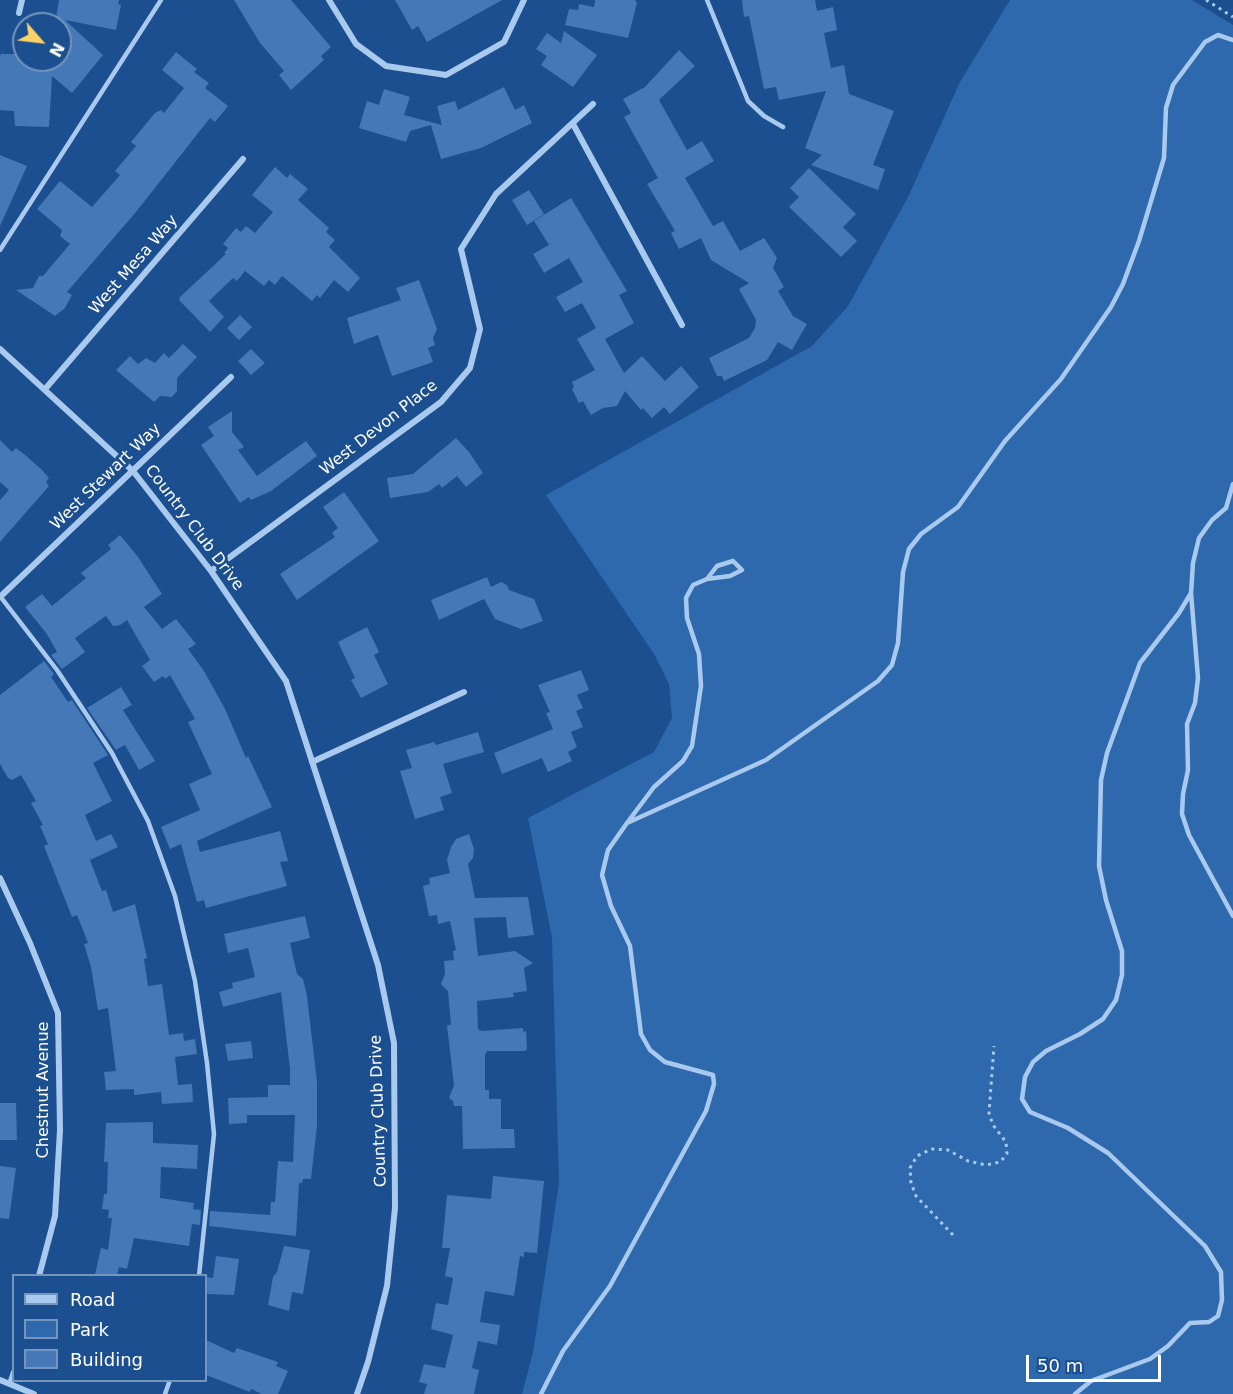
<!DOCTYPE html>
<style>
body{margin:0}
#map{position:relative;width:1233px;height:1394px;overflow:hidden;background:#1b4f8f;font-family:"DejaVu Sans",sans-serif}
canvas{display:block}
.legend{position:absolute;left:12px;top:1274px;width:195px;height:108px;box-sizing:border-box;background:#1b4f8f;border:2px solid #7695bc;margin:0;padding:8px 10px;list-style:none;font-size:18px;color:#fff}
.legend li{display:flex;align-items:center;gap:12px;height:30px}
.legend b{width:30px;border:2px solid #7695bc}
.north{position:absolute;left:12px;top:12px;width:60px;height:60px;box-sizing:border-box;background:#1b4f8f;border:2px solid #7695bc;border-radius:50%;rotate:118deg;font-size:16px;font-weight:700;line-height:24px;text-align:center;color:#fff}
.north::after{content:'';display:block;margin:auto;width:21px;height:27px;background:#ffd166;clip-path:polygon(50% 0,100% 100%,50% 72%,0 100%)}
.scale{position:absolute;left:1026px;top:1355px;width:135px;height:27px;box-sizing:border-box;border:3px solid #fff;border-top:0;padding-left:8px;font-size:18px;line-height:21px;white-space:nowrap;color:#fff;-webkit-text-stroke:4px #1b4f8f;paint-order:stroke}
</style>
<div id="map">
<canvas width="1233" height="1394"></canvas>
<ul class="legend">
<li><b style="height:8px;background:#a9c9ee"></b>Road</li>
<li><b style="height:16px;background:#2e69ad"></b>Park</li>
<li><b style="height:16px;background:#4478b7"></b>Building</li>
</ul>
<div class="north">N</div>
<div class="scale">50 m</div>
</div>
<script>
const g = document.querySelector('canvas').getContext('2d');
g.lineJoin = 'round';
function fill(path, color) { g.fillStyle = color; g.fill(path, 'evenodd'); }
const toPath = rows => new Path2D(rows.map(r => 'M' + r).join(''));
function trace(path, color, width, dash) { g.strokeStyle = color; g.lineWidth = width; g.lineCap = dash ? 'butt' : 'round'; g.setLineDash(dash || []); g.stroke(path); }
function label(font, color, halo, rows, align = 'center') {
  g.font = font + ' "DejaVu Sans",sans-serif'; g.lineWidth = 6; g.setLineDash([]); g.textBaseline = 'middle'; g.strokeStyle = halo; g.fillStyle = color; for (const [text, x, y, turn = 0] of rows) {
    g.save(); g.translate(x, y); g.rotate((+turn || 0) * Math.PI / 180); g.textAlign = isNaN(turn) ? turn : align; if (halo) g.strokeText(text, 0, 0); g.fillText(text, 0, 0); g.restore();
  }
}
const green = toPath([
 [1010,0,1192,0,1233,25,1233,1394,522,1394,533,1352,559,1183,552,937,528,818,654,752,672,718,669,684,654,654,546,495,812,346,848,306,908,197,960,82]
]);
const building = toPath([
 [59,0,119,0,118,4,121,5,116,30,65,20,103,55,72,93,52,76,49,127,15,126,14,111,0,110,0,56,1,54,21,54,21,60,60,60,60,19,56,18],
 [234,0,291,0,331,47,321,56,324,60,291,90,279,75,284,71,260,43],
 [395,0,502,0,427,42,418,26,412,30],
 [595,0,635,0,637,3,628,38,565,25,569,9,578,10,579,4,594,7],
 [742,0,815,0,817,11,833,7,837,30,824,33,831,68,844,65,849,94,894,111,873,165,885,169,878,190,811,165,822,155,805,148,826,91,779,100,776,87,764,89,749,16,744,17],
 [564,31,597,55,573,87,541,65,547,56,536,49,547,33,561,43],
 [679,50,695,66,659,100,687,150,702,141,714,161,685,178,713,226,723,221,740,251,764,238,777,258,773,268,784,287,778,291,793,316,807,324,792,350,778,342,767,360,724,381,722,376,717,376,709,358,749,338,755,328,756,320,739,289,749,283,711,260,701,238,679,249,671,233,675,231,647,184,658,178,624,117,631,113,623,99,645,87],
 [176,52,197,69,194,72,209,83,205,88,228,106,215,122,210,118,136,212,67,292,72,295,65,308,55,316,16,290,33,288,39,276,43,276,70,244,60,236,62,230,37,209,60,181,92,207,120,175,115,171,136,146,131,142,155,113,161,110,164,113,184,88,162,70],
 [504,87,515,110,524,105,532,123,481,148,441,159,431,125,410,131,406,142,359,128,367,101,379,105,384,89,410,97,404,115,442,125,437,106,455,101,458,110],
 [0,155,27,166,0,226],
 [275,167,287,178,290,174,308,189,298,200,329,228,326,232,335,240,329,247,360,278,348,292,334,280,320,298,317,295,312,301,282,276,275,285,269,280,264,286,245,271,237,281,233,278,209,301,224,317,210,332,179,300,180,297,226,254,224,253,228,248,223,244,236,228,241,232,246,226,255,233,273,212,252,195],
 [809,168,856,214,843,227,857,241,841,257,789,207,799,197,790,188],
 [529,190,544,214,527,225,512,200],
 [571,198,627,291,619,295,634,323,605,339,624,373,642,356,665,381,681,366,699,387,670,414,664,407,652,418,643,408,641,410,625,391,617,406,603,408,591,415,583,401,579,403,572,389,574,387,572,382,595,370,577,339,596,328,582,303,565,312,556,297,583,282,569,258,544,273,533,254,549,245,534,221],
 [419,280,437,329,433,338,435,345,428,348,433,362,392,376,378,335,354,344,347,318,401,300,396,288],
 [240,315,252,327,239,340,227,328],
 [183,344,197,357,177,378,177,391,172,397,160,396,154,402,116,370,130,356,138,364,146,358,155,363,164,353,169,358],
 [251,349,265,363,251,375,238,361],
 [232,411,232,432,244,447,238,450,257,476,306,441,317,456,271,491,251,500,249,497,240,503,201,445,214,436,208,427],
 [456,438,469,452,483,473,466,487,457,476,442,488,439,484,428,492,390,498,387,478,413,474],
 [0,440,12,452,16,448,24,454,42,470,49,478,46,482,49,486,0,542,0,500,9,490,0,482],
 [344,492,379,541,297,600,280,574,335,537,332,533,338,528,323,507],
 [120,535,138,557,162,594,144,607,162,629,176,619,196,644,188,649,204,671,225,709,246,758,248,756,272,807,197,841,200,852,280,831,288,861,280,862,287,886,206,908,204,900,197,902,181,844,170,849,161,827,200,810,189,784,212,774,188,722,195,719,170,675,165,679,163,676,154,682,142,666,150,660,127,620,120,625,113,626,106,616,75,638,85,652,62,669,51,655,57,652,47,634,25,607,42,594,52,606,86,578,81,573,111,549,108,545],
 [487,577,491,587,501,582,507,585,509,590,534,599,543,621,521,629,495,619,484,599,439,620,431,600],
 [367,627,379,652,374,655,388,684,361,698,351,680,355,678,338,642],
 [44,661,54,674,51,677,68,702,72,700,108,755,93,763,112,801,85,815,96,841,111,834,118,847,90,860,102,891,106,890,113,912,135,904,147,958,144,959,148,986,162,984,169,1035,183,1033,184,1041,195,1039,197,1054,175,1057,178,1085,192,1084,193,1102,162,1104,161,1092,134,1095,134,1089,106,1090,104,1072,116,1071,108,1008,98,1010,91,967,84,944,88,943,77,915,72,917,44,846,48,844,40,826,43,825,31,803,36,801,21,775,12,780,8,778,0,764,0,695],
 [581,670,589,690,577,695,583,708,576,711,583,727,571,732,577,747,568,752,572,761,548,772,542,758,502,774,494,753,553,729,546,713,550,712,538,685],
 [121,687,132,705,123,710,155,761,139,770,125,745,116,750,87,708],
 [478,732,484,752,443,764,452,793,440,797,444,810,415,819,400,771,412,768,406,750,434,742,436,745],
 [469,834,474,849,473,858,468,864,475,898,528,897,534,935,508,938,506,917,474,918,478,956,515,951,533,963,524,968,527,991,513,993,514,997,477,1001,478,1029,481,1031,523,1028,523,1032,526,1031,527,1049,525,1051,487,1051,485,1055,485,1090,489,1090,489,1099,501,1099,501,1129,514,1129,515,1148,463,1149,462,1106,454,1106,453,1101,449,1098,454,1085,447,1025,451,1025,448,991,441,984,445,974,444,961,454,960,453,951,456,950,450,921,438,924,437,915,429,916,423,886,430,884,429,878,450,873,447,860,451,847,456,839],
 [305,916,310,938,290,943,297,974,303,979,307,996,317,1082,317,1126,311,1179,303,1179,302,1183,299,1183,296,1236,209,1226,210,1211,270,1215,271,1202,275,1202,278,1161,293,1162,295,1115,247,1115,247,1123,229,1124,228,1098,268,1097,268,1085,290,1085,290,1069,281,992,223,1007,219,992,233,988,232,983,255,977,248,948,228,953,224,934],
 [251,1041,253,1058,228,1061,225,1044],
 [0,1103,16,1103,17,1140,0,1140],
 [153,1122,153,1143,198,1145,197,1169,161,1167,160,1198,194,1203,193,1209,201,1210,200,1225,192,1224,189,1246,134,1238,127,1269,119,1267,117,1275,95,1275,101,1248,108,1250,112,1218,108,1218,109,1210,102,1209,104,1194,107,1194,108,1162,104,1162,106,1123],
 [0,1166,16,1168,9,1219,0,1218],
 [493,1176,544,1181,537,1253,524,1252,524,1257,520,1256,514,1296,485,1291,480,1322,500,1325,497,1345,478,1341,472,1368,479,1370,474,1394,424,1394,427,1384,419,1382,424,1364,445,1368,453,1335,431,1329,436,1303,448,1305,453,1278,445,1276,450,1248,442,1248,447,1195,491,1199],
 [284,1246,310,1250,303,1294,292,1292,289,1311,268,1305,273,1277,277,1272],
 [216,1256,239,1259,234,1295,206,1294,206,1277,213,1278],
 [206,1340,234,1353,237,1348,278,1362,276,1366,288,1371,278,1394,262,1394,251,1389,250,1392,206,1375]
]);
const path = toPath([
 [1206,0,1233,17],
 [953,1235,916,1196,911,1183,910,1168,917,1156,932,1149,948,1150,968,1161,986,1165,1000,1162,1007,1154,1006,1142,993,1125,989,1113,994,1046]
]);
const lane = toPath([
 [707,0,748,101,764,116,783,127],
 [0,250,161,0],
 [1233,484,1226,508,1212,520,1199,538,1193,563,1191,593,1198,678,1195,703,1187,724,1188,770,1183,794,1182,814,1189,835,1233,916],
 [733,561,742,570,730,576,707,579,717,566,733,561],
 [0,596,57,670,112,753,148,821,175,896,195,981,207,1063,214,1134,199,1276],
 [627,823,766,760,878,681,892,665,898,643,903,572,909,549,921,534,958,507,1005,441,1061,379,1111,307,1123,284,1139,241,1164,158,1166,108,1173,85,1205,42,1218,35,1233,40],
 [165,1394,170,1380],
 [541,1394,563,1351,610,1286,706,1111,714,1084,713,1075,665,1062,650,1050,641,1034,630,946,611,906,602,875,608,850,627,823,654,787,683,761,692,746,701,686,699,654,687,618,686,598,693,585,707,579],
 [1075,1394,1091,1381,1150,1359,1168,1346,1190,1323,1209,1322,1218,1316,1222,1300,1221,1272,1205,1246,1108,1153,1068,1128,1030,1112,1022,1099,1025,1077,1033,1062,1046,1051,1080,1034,1103,1019,1116,1000,1122,975,1122,951,1106,900,1099,866,1101,780,1107,753,1140,663,1179,613,1191,593]
]);
const street = toPath([
 [329,0,356,44,386,66,446,75,504,42,524,0],
 [19,13,22,0],
 [573,124,682,325],
 [0,349,133,471,211,571,286,681,378,965,394,1043,395,1208,387,1286,368,1362,357,1394],
 [46,388,243,159],
 [211,571,441,402,470,368,480,329,461,249,496,194,593,104],
 [0,597,231,377],
 [312,762,464,692],
 [0,878,30,943,58,1013,60,1130,55,1216,39,1276],
 [0,1380,34,1394],
 [10,1384,14,1372]
]);
const streetNames = [
 ["West Mesa Way",134,265,-49],
 ["West Devon Place",379,428,-38],
 ["West Stewart Way",106,477,-44],
 ["Country Club Drive",194,528,53],
 ["Chestnut Avenue",44,1090,-90],
 ["Country Club Drive",379,1111,-92]
];
fill(green, '#2e69ad');
fill(building, '#4478b7');
trace(path, '#a9c9ee', 3, [3, 4.5]);
trace(lane, '#a9c9ee', 4.5);
trace(street, '#a9c9ee', 6);
label('16px', '#fff', '#1b4f8f', streetNames);
</script>
